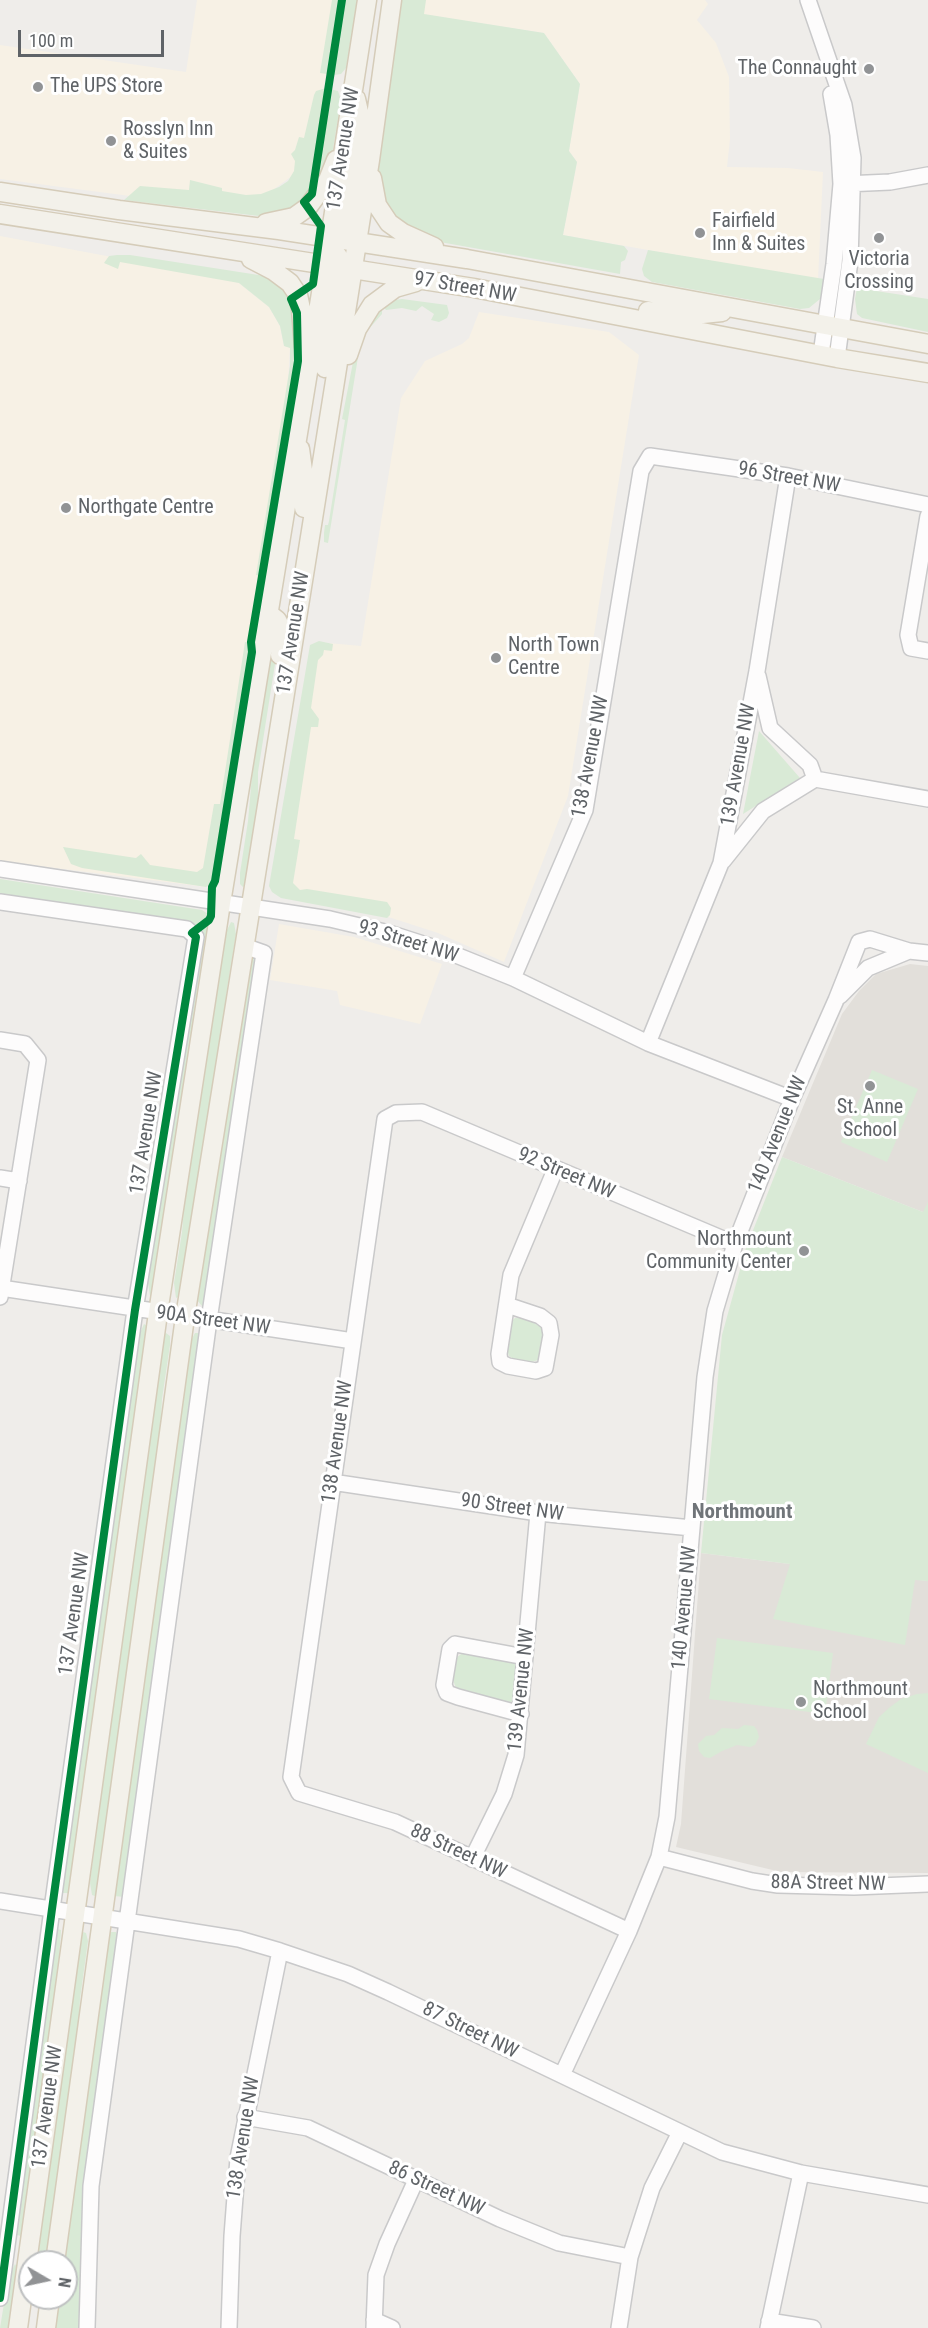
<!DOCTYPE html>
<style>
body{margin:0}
#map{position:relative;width:928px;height:2328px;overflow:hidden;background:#efedea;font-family:"Roboto Condensed",sans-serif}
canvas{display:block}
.north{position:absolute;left:18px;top:2250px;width:60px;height:60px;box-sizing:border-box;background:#fff;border:2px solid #bfc1c2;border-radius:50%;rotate:99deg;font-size:16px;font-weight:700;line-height:24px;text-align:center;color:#5f6367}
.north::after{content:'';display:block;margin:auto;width:21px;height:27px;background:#919395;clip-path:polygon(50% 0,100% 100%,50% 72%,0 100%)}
.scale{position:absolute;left:18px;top:30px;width:146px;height:27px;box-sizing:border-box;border:3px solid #5f6367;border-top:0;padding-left:8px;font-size:18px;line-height:21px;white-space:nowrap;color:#5f6367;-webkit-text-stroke:4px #fff;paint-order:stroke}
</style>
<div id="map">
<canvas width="928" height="2328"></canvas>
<div class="north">N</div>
<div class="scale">100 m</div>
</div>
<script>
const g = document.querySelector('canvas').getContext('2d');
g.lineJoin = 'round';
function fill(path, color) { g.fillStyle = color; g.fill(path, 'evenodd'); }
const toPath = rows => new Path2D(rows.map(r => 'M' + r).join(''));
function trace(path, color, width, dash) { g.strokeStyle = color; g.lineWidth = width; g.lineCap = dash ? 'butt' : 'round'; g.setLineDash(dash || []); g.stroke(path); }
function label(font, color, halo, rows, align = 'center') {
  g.font = font + ' "Roboto Condensed",sans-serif'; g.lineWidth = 6; g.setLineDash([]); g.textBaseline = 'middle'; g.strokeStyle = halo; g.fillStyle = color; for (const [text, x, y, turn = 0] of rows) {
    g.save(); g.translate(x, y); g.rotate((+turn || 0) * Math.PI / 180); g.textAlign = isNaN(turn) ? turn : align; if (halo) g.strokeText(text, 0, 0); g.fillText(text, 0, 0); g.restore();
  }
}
const commercial = toPath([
 [197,0,337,0,313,160,245,211,0,179,0,45,186,72],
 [416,0,705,0,708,4,697,20,716,43,729,77,730,139,727,167,788,168,823,172,818,280,563,235,577,162,569,151,580,84,544,33,414,13],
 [0,236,224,278,239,283,269,307,280,326,284,346,290,347,288,382,212,883,206,887,0,861],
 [479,312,609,332,639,355,568,796,504,962,438,933,373,912,285,898,317,642,361,646,401,398,425,361,462,344,469,338],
 [279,924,354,937,442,964,420,1024,340,1005,337,991,270,980]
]);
const education = toPath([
 [910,964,928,966,928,1214,782,1157,842,1014,859,991,876,974],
 [701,1553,928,1581,928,1873,781,1872,676,1847,681,1824]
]);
const green = toPath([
 [332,0,357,0,346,68,341,74,334,75,320,73],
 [401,0,426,0,424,14,544,33,580,84,569,151,577,162,563,235,624,246,628,251,625,260,621,262,620,274,423,239,402,228,382,205,377,165,388,77],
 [326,88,338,91,341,100,332,155,318,188,294,207,274,215,259,216,124,200,140,186,189,190,190,180,222,188,222,191,246,195,261,194,279,187,288,181,294,171,295,161,291,154,295,150,299,137,304,138,314,95,316,91],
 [648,250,824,279,823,289,820,299,809,308,800,309,652,282,644,276,642,269],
 [117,255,130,255,265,276,277,282,285,291,294,313,297,346,296,366,262,577,256,575,290,366,290,348,284,346,280,326,269,307,239,283,120,262,118,269,104,263,109,256],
 [857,288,928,299,928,332,862,318,857,314,855,299],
 [402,299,447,305,449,313,447,318,439,322,431,320,434,314,422,306,416,311,402,308,386,310,382,305,388,301],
 [375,308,382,310,382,314,367,331,359,351,328,543,324,542,324,533,325,525,328,525,329,521,345,420,342,419,354,357],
 [319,641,333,644,332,651,324,650,323,655,318,660,311,708,319,719,318,727,311,727,294,839,300,840,293,883,300,890,307,889,387,902,391,908,390,915,387,918,281,898,272,892,269,886,310,645],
 [245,642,250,643,250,652,212,883,206,887,82,868,71,864,63,847,136,858,141,854,150,865,197,872,203,868,214,804,220,804],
 [275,643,278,645,258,772,258,811,246,885,243,887,240,884,240,873,248,821,253,764,271,652],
 [759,731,800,778,743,814],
 [0,879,202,910,208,914,205,918,209,926,152,1295,150,1296,147,1277,201,951,205,936,202,929,192,923,0,896],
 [231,922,234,923,236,934,227,989,221,1054,180,1296,176,1298,174,1283,182,1232,187,1171,225,934],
 [254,958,257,958,205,1305,202,1306,196,1299,250,962],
 [872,1070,918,1089,887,1162,841,1142],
 [782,1157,923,1212,928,1202,928,1581,915,1580,905,1645,773,1619,790,1564,701,1553,722,1335,746,1248],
 [523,1317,543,1328,543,1354,538,1360,532,1362,515,1360,509,1356,507,1350,510,1323,515,1318],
 [144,1324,147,1326,148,1332,69,1893,63,1893,62,1882,136,1342],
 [166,1333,170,1336,170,1345,162,1399,159,1453,98,1891,95,1896,92,1895,90,1883,97,1828,101,1771,162,1336],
 [195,1333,198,1333,200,1343,126,1897,113,1896,188,1346],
 [717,1638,833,1653,825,1714,709,1699],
 [465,1651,512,1662,517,1666,513,1702,508,1704,456,1688,453,1680,456,1658],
 [928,1693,928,1773,866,1744,879,1717,890,1707,901,1699,917,1694],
 [744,1725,754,1726,757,1730,759,1737,755,1745,750,1747,737,1745,722,1751,710,1758,704,1757,699,1751,698,1744,706,1736,714,1735,722,1728,738,1729],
 [57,1929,61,1930,59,1960,62,1961,26,2227,21,2236,17,2235,16,2218,54,1937],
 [83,1932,86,1933,88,1941,80,1999,77,2052,48,2262,34,2262,78,1942],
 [111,1932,116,1932,119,1939,81,2328,53,2328,58,2298,66,2298,66,2262,62,2262,105,1944],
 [15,2264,18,2268,13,2328,0,2328,8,2279]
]);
const minor = toPath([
 [808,0,844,105,853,158,850,261,837,358],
 [845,184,890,182,928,175],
 [821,354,834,264,841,184,838,135,831,94],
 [928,516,908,635,911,648,928,651],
 [758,676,770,728,810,765,815,779],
 [723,861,763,811,815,779,928,799],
 [0,869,330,919,389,933,451,953,513,978,648,1043,792,1099],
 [0,902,187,929,196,937,135,1310,52,1909,0,2298],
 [513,978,585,810,641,471,650,456,788,476,928,505],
 [840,996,868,968,909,951],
 [0,1040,25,1044,38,1060,0,1297],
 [648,1043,721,863,757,671,788,476],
 [0,1178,19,1181],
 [1,1288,353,1341],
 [507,1305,540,1316,549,1323,551,1335,545,1368,536,1371,508,1366,500,1362,499,1354,511,1275,555,1170],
 [332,1482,538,1513,692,1528],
 [521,1714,458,1697,447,1693,444,1685,450,1649,455,1644,525,1657],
 [659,1857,752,1881,778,1885,854,1887,928,1884],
 [472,1859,504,1794,516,1755,538,1513],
 [0,1901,239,1939,280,1951,348,1974,388,1992,722,2152,801,2173,928,2195],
 [629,1931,395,1822,299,1793,291,1777,385,1119,396,1113,422,1112,735,1244],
 [562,2075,629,1931,659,1857,667,1817,705,1377,715,1311,735,1244,792,1099,836,1000,859,942,870,939,909,951,928,953],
 [245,2117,308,2128,500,2219,559,2243,630,2257],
 [374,2320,392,2328],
 [769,2321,813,2328],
 [87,2328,91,2186,209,1320,264,953,244,946],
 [229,2328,232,2236,238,2158,280,1951],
 [374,2328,376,2275,387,2244,416,2180],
 [619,2328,630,2257,652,2188,680,2132],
 [768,2328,801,2173]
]);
const major = toPath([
 [372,178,377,205,389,223,403,233,434,247],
 [0,192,119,210,279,230,467,259,928,344],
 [0,214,474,288,837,358,928,373],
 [266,223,294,217,308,207,328,180,336,160],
 [347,226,362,125,356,99],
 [251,259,274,271,290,283,298,295,301,309,304,347],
 [648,311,693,315,722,312],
 [348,355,357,329,372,305,395,288,416,282],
 [325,368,340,268,338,256],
 [300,449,305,485,304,508],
 [268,613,277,620,281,628,282,638,280,655],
 [55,2262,185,1317,336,375,370,160,392,0],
 [18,2328,158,1313,221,903,330,238,367,0],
 [46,2328,50,2298]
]);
const cycleway = toPath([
 [0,2298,52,1909,135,1310,196,937,192,933,209,920,211,916,212,887,215,881,252,652,251,642,298,361,297,313,291,299,313,284,321,226,304,202,312,194,342,0]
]);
const markers = [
 [869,69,6,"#919395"],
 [38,87,6,"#919395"],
 [111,141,6,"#919395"],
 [700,233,6,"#919395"],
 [879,238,6,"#919395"],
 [66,508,6,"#919395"],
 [496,658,6,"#919395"],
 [870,1086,6,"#919395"],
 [804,1251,6,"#919395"],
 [801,1702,6,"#919395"]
];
const poiNames = [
 ["The Connaught",857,69,"right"],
 ["The UPS Store",50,87],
 ["Rosslyn Inn",123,130],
 ["& Suites",123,153],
 ["Fairfield",712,222],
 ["Inn & Suites",712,245],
 ["Victoria",879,260,"center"],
 ["Crossing",879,283,"center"],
 ["Northgate Centre",78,508],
 ["North Town",508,646],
 ["Centre",508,669],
 ["St. Anne",870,1108,"center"],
 ["School",870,1131,"center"],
 ["Northmount",792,1240,"right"],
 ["Community Center",792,1263,"right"],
 ["Northmount",813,1690],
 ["School",813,1713]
];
const streetNames = [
 ["137 Avenue NW",344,149,-81],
 ["97 Street NW",465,288,10],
 ["96 Street NW",789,478,10],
 ["137 Avenue NW",294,633,-81],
 ["138 Avenue NW",591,757,-79],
 ["139 Avenue NW",739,765,-80],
 ["93 Street NW",408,942,17],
 ["137 Avenue NW",147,1133,-81],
 ["140 Avenue NW",778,1135,-68],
 ["92 Street NW",566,1174,23],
 ["90A Street NW",213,1321,8],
 ["138 Avenue NW",338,1442,-82],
 ["90 Street NW",512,1508,8],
 ["140 Avenue NW",685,1608,-85],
 ["137 Avenue NW",75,1614,-82],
 ["139 Avenue NW",522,1690,-84],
 ["88 Street NW",458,1852,25],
 ["88A Street NW",828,1884,1],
 ["87 Street NW",470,2031,26],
 ["137 Avenue NW",48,2107,-82],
 ["138 Avenue NW",244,2138,-81],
 ["86 Street NW",436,2189,25]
];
const neighbourhoodNames = [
 ["Northmount",742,1513]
];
fill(commercial, '#f7f1e5');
fill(education, '#e2dfda');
fill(green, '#d9ead6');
trace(minor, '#c9c9ca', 18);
trace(major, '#d5ccb9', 21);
trace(minor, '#fdfcfc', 15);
trace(major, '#f3f1ea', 18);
trace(cycleway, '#00873e', 8);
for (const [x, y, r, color] of markers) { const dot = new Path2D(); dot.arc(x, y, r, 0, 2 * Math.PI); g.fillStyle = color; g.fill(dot); trace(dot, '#fff', 2); }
label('20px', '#5f6367', '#fff', poiNames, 'left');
label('20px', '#5f6367', '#fff', streetNames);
label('bold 21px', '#707579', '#fff', neighbourhoodNames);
</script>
